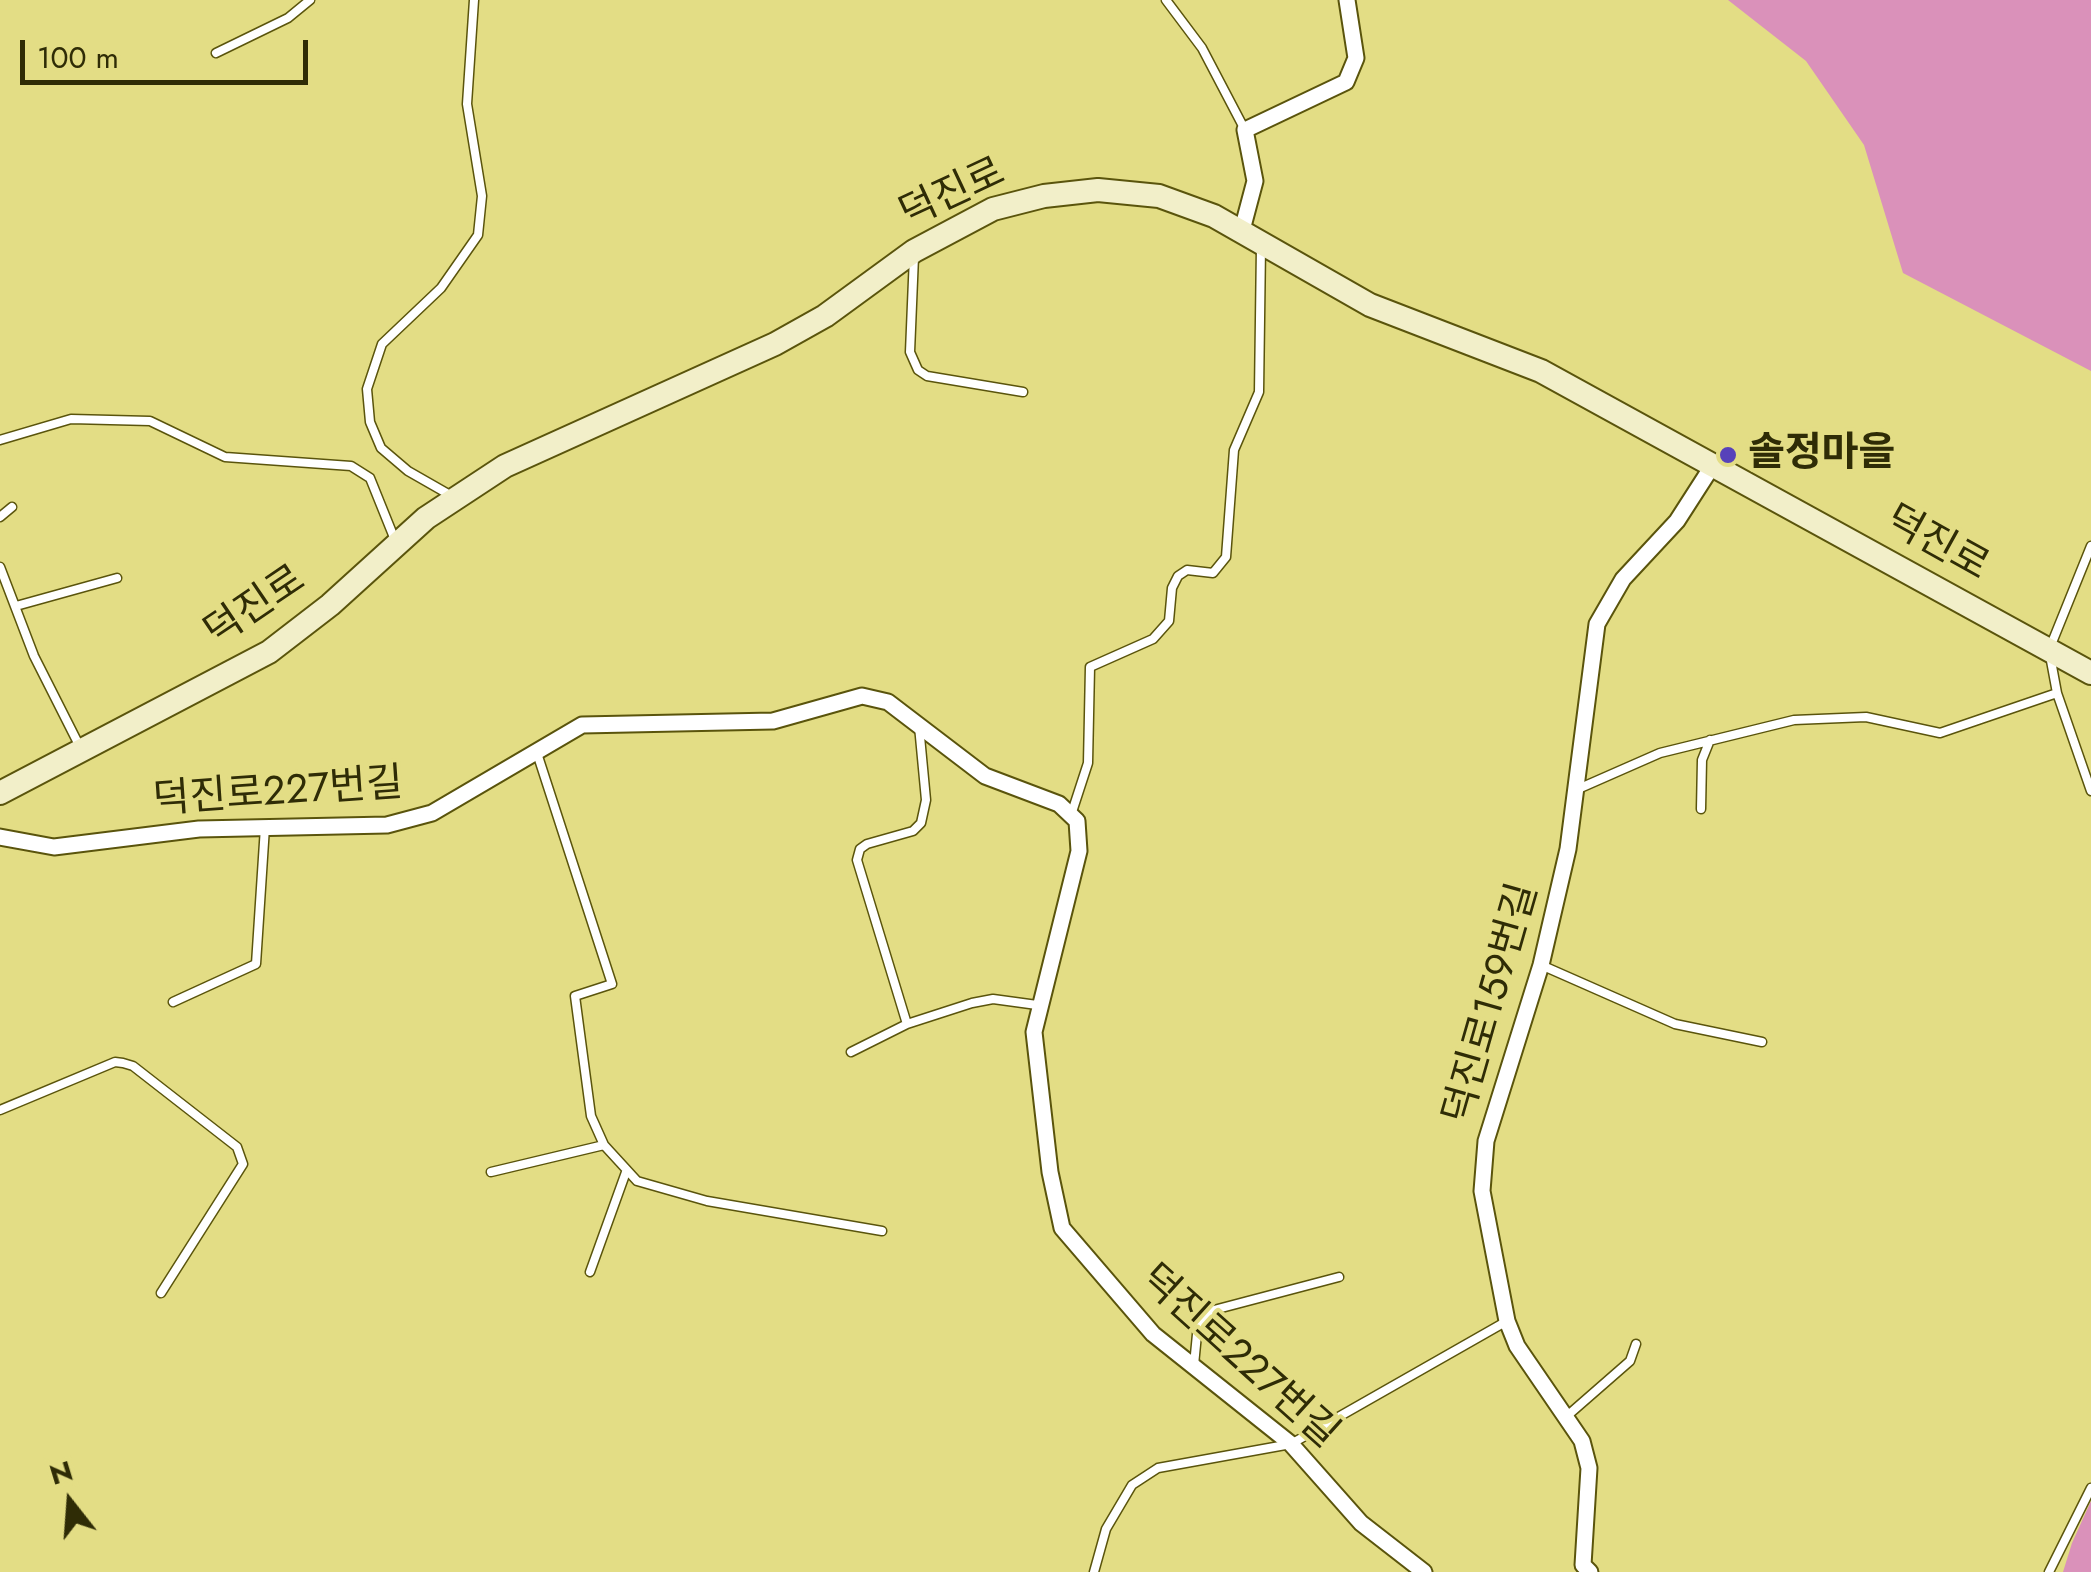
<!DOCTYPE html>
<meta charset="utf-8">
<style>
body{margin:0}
#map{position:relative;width:2091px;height:1572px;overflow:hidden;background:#e3dd85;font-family:Jost,sans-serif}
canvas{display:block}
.north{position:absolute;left:20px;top:1452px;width:100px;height:100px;-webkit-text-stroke:8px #e3dd85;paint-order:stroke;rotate:343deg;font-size:28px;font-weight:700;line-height:40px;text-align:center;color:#2f2c06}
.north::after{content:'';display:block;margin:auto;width:35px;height:45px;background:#2f2c06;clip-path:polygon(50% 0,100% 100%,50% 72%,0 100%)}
.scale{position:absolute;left:20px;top:40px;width:288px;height:45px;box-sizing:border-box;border:5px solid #2f2c06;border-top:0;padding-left:12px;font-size:30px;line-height:35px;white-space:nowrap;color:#2f2c06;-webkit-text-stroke:8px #e3dd85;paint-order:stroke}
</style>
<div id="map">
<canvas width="2091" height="1572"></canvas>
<div class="north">N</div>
<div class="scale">100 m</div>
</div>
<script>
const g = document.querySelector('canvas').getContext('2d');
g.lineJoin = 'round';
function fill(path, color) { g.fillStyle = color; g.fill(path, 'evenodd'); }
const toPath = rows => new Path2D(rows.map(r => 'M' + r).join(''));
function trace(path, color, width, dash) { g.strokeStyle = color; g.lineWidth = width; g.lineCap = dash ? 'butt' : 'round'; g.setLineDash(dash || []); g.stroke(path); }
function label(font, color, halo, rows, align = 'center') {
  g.font = font + ' Jost,"Noto Sans KR",sans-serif'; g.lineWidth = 8; g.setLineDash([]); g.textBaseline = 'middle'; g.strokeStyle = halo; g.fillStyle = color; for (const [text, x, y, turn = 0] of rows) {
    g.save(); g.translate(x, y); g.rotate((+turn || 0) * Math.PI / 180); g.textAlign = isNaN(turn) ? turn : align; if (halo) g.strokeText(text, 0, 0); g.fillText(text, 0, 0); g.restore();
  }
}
const green = toPath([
 [1728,0,2091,0,2091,371,1903,273,1864,145,1806,61],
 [2091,1501,2091,1572,2063,1572,2072,1543]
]);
const lane = toPath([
 [1166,0,1202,48,1245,130],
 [216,53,288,18,310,0],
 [914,256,910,352,918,370,927,376,1023,392],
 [0,440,71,419,150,421,225,457,351,466,370,478,395,540],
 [450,495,408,471,381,448,370,422,367,389,382,344,441,288,478,235,482,196,467,104,474,0],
 [0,517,12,507],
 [2091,546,2049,650,2057,693,2091,791],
 [0,567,34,656,80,747],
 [16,606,117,578],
 [536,750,612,984,575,996,591,1116,604,1145,637,1181,707,1201,882,1231],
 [1578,789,1660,753,1794,720,1866,717,1940,733,2057,693],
 [1701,809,1702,760,1710,740],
 [1072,812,1088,763,1090,667,1153,639,1169,621,1172,588,1178,576,1187,570,1213,573,1226,557,1234,450,1259,392,1261,246],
 [1541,965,1675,1024,1762,1042],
 [173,1002,256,964,265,827],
 [907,1024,857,860,860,849,867,844,913,831,921,823,926,800,919,726],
 [851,1052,907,1024,972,1003,993,999,1037,1005],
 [0,1110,115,1062,123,1063,133,1066,237,1147,243,1164,161,1293],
 [491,1172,604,1145],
 [590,1272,626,1172],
 [1194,1365,1198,1324,1210,1311,1339,1277],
 [1567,1416,1630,1361,1636,1344],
 [1094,1572,1106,1529,1132,1485,1158,1468,1291,1444,1507,1321],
 [2049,1572,2091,1488]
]);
const street = toPath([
 [1242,230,1255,181,1245,130,1346,82,1356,58,1347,0],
 [0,837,54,847,199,829,387,825,432,813,582,725,773,721,862,696,888,702,985,776,1059,804,1077,821,1079,851,1034,1032,1050,1172,1062,1228,1153,1334,1291,1444,1361,1523,1424,1572],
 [1590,1572,1583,1565,1589,1468,1582,1441,1517,1346,1507,1321,1482,1191,1486,1141,1541,965,1568,849,1597,624,1623,579,1677,521,1713,465]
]);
const secondary = toPath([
 [0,793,269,652,330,605,426,518,505,466,775,344,825,316,914,251,993,209,1044,196,1098,190,1159,196,1214,216,1370,305,1541,371,2091,673]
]);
const markers = [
 [1728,455,10,"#5742ba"]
];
const streetNames = [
 ["덕진로",953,195,-25],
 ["덕진로",1936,545,29],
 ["덕진로",256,608,-34],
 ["덕진로227번길",278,794,-4],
 ["덕진로159번길",1493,1004,-74],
 ["덕진로227번길",1238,1358,42]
];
const poiNames = [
 ["솔정마을",1748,455]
];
fill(green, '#da91ba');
trace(lane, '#5a540c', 11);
trace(street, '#5a540c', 19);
trace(secondary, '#5a540c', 26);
trace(lane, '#fff', 8);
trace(street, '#fff', 15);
trace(secondary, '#f2efc9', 22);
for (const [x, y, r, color] of markers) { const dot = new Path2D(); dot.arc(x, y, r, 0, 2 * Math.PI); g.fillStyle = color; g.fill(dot); trace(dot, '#e3dd85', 4); }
label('40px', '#2f2c06', '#e3dd85', streetNames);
label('bold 40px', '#2f2c06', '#e3dd85', poiNames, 'left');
</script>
